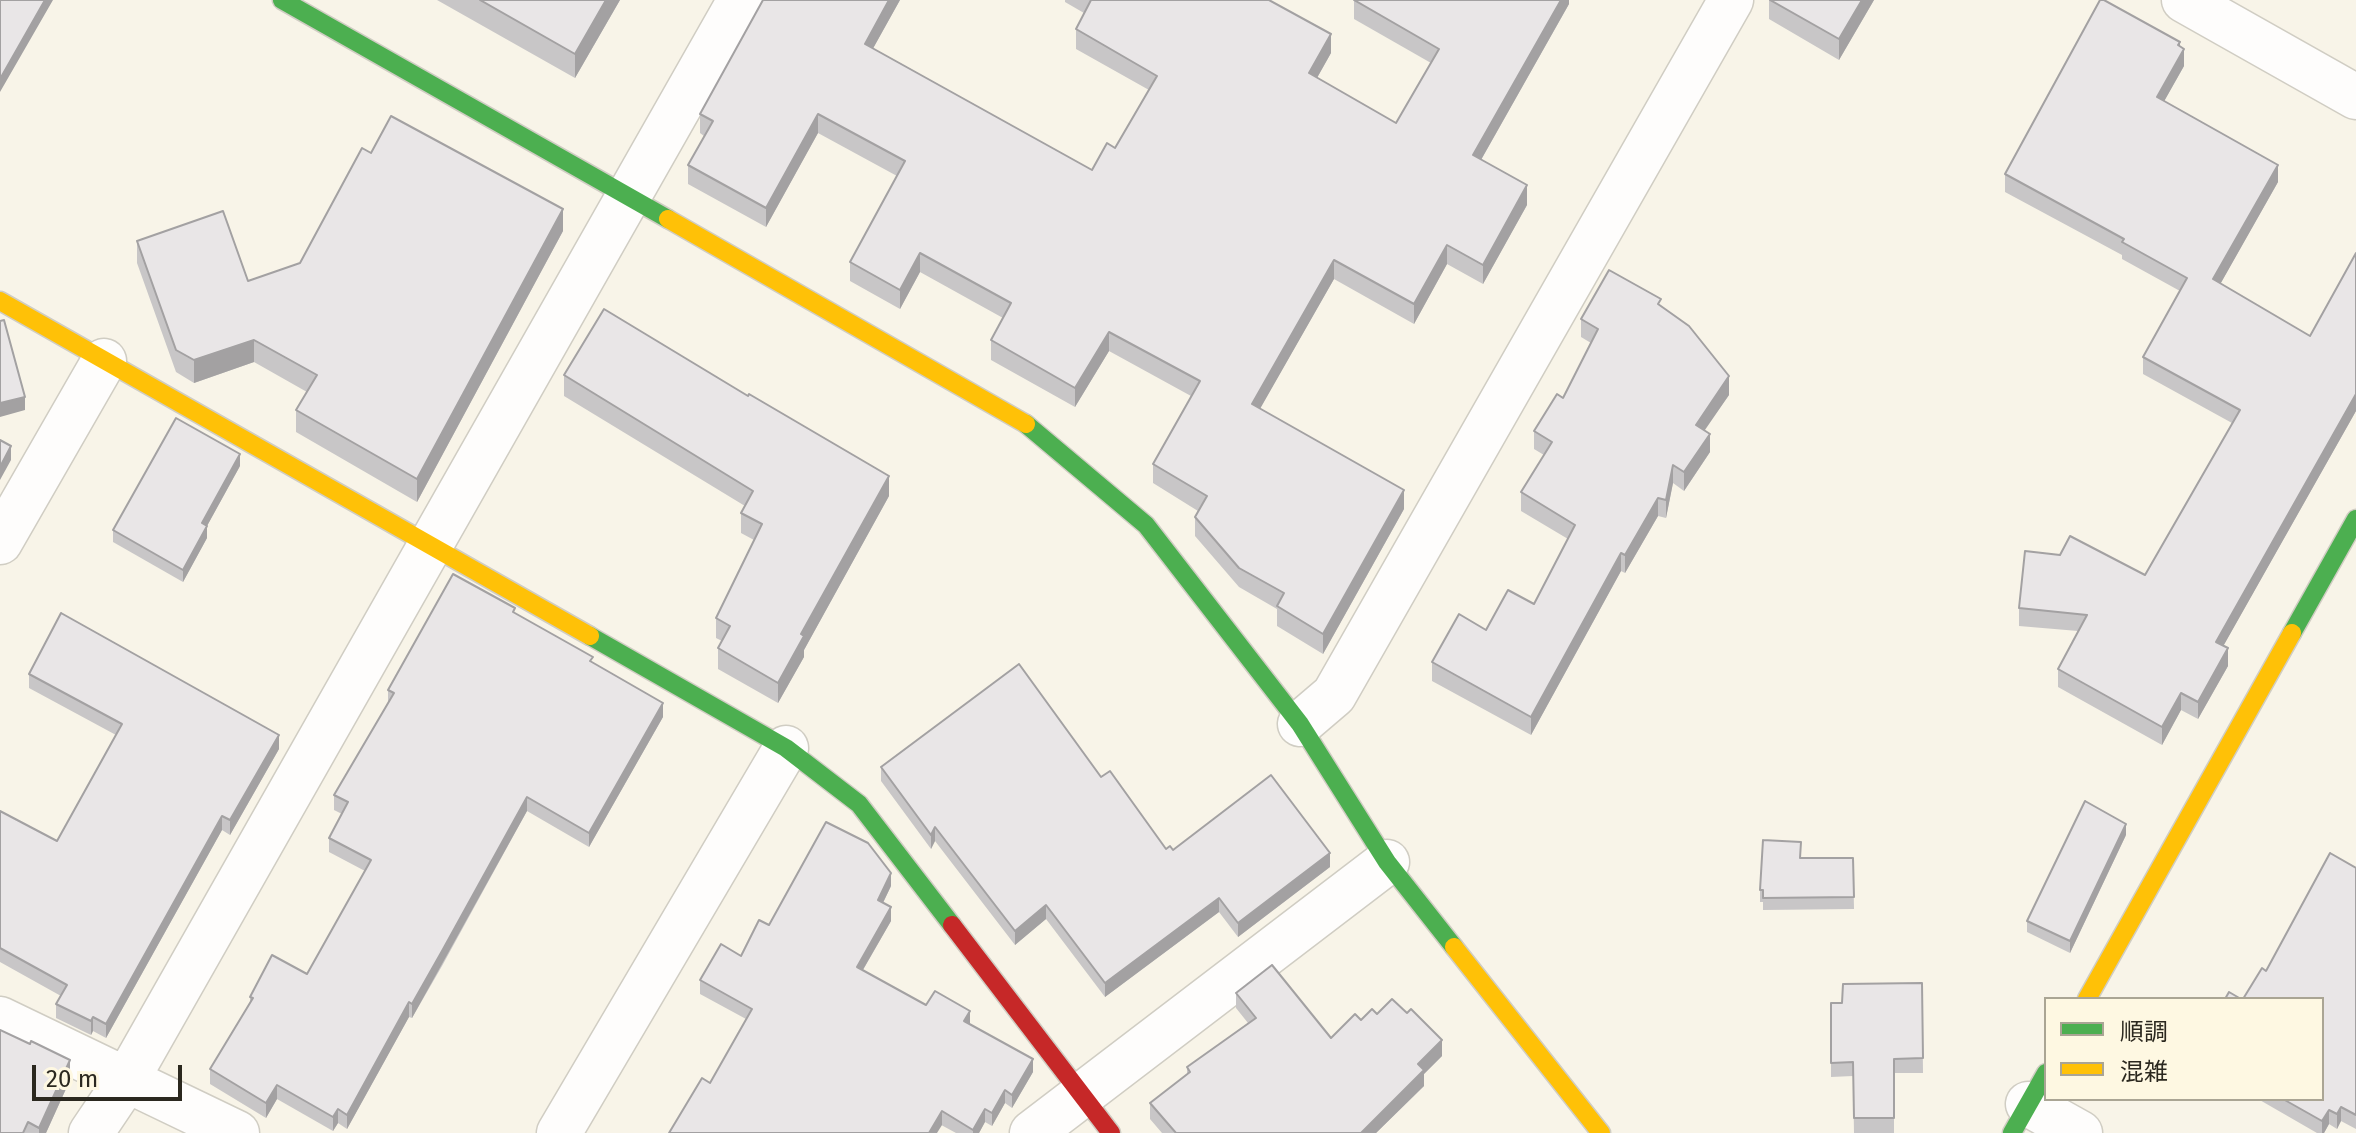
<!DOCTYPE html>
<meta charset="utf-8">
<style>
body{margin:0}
#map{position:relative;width:2356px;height:1133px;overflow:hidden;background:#f8f4e8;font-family:"Fira Sans","Noto Sans JP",sans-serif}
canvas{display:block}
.legend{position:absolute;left:2044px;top:997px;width:280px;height:104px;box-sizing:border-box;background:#fef8e2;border:2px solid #aaa594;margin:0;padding:10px 14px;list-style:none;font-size:24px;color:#2b281f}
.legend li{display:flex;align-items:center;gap:16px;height:40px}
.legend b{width:40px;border:2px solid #aaa594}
.scale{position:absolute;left:32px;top:1065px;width:150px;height:36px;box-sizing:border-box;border:4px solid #2b281f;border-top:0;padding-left:10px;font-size:24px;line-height:28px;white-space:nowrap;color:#2b281f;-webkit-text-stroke:6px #fef8e2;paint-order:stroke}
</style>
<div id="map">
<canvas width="2356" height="1133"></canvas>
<ul class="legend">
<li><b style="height:10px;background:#4caf50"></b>順調</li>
<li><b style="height:10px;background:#ffc107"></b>混雑</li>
</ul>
<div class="scale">20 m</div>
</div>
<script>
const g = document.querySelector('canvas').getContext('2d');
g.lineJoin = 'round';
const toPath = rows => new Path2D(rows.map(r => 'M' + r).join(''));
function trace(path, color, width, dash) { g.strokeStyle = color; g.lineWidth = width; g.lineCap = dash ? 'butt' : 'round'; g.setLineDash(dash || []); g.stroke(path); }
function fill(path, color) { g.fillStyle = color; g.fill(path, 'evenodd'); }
const street = toPath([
 [2184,0,2356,97],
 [0,542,104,361],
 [1300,724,1334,695,1731,0],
 [0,1019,237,1133],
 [2028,1104,2080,1133],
 [91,1133,126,1081,740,0],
 [559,1133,786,748],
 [1032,1133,1387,862]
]);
const fast = toPath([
 [282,0,668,219],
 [1026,424,1146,525,1300,724,1387,862,1454,947],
 [2292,633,2356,519],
 [590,636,786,748,859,804,952,925],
 [2012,1133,2046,1073]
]);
const slow = toPath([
 [668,219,1026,424],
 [0,301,590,636],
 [1454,947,1601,1133],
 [2087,999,2292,633]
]);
const jam = toPath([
 [952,925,1111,1133]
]);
const wall = toPath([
 [437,0,620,0,575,78],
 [763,0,900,0,873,48,1092,170,1115,148,1149,90,1076,49,1076,29,1084,13,1065,2,1065,0,1269,0,1331,53,1317,78,1396,123,1431,63,1354,19,1354,0,1569,0,1569,4,1481,160,1527,205,1483,284,1447,264,1414,324,1334,279,1260,408,1404,509,1323,654,1277,626,1277,609,1239,587,1195,536,1195,517,1198,511,1153,483,1153,464,1191,396,1109,351,1075,407,991,360,991,340,1003,318,920,272,900,309,850,281,850,262,897,176,818,133,766,227,688,184,688,165,704,136,700,133,700,114],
 [1769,0,1874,0,1839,60,1769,19],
 [2180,46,2184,66,2164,101,2278,182,2220,284,2310,336,2356,253,2356,411,2223,646,2228,666,2198,719,2181,710,2162,745,2058,687,2058,669,2078,631,2019,626,2019,608,2145,575,2232,423,2143,374,2143,357,2180,291,2122,259,2122,255,2005,192,2005,174],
 [371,153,563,231,417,502,296,432,296,410,307,392,254,362,194,383,176,372,137,263,137,241,248,281,300,263],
 [1661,306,1729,395,1704,430,1710,452,1684,491,1673,483,1666,518,1658,516,1625,573,1621,571,1531,735,1432,681,1432,662,1486,630,1534,604,1568,539,1521,511,1521,492,1544,455,1534,449,1534,431,1563,398,1591,343,1581,337,1581,319],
 [564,375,889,496,804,650,804,657,778,703,718,669,718,648,722,641,716,638,716,618,754,540,741,533,741,513,745,506,564,396],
 [240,466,207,526,207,538,183,582,113,542,113,530],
 [515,613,593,663,663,717,589,847,527,811,442,966,412,1018,409,1017,347,1129,338,1123,333,1131,277,1099,266,1118,210,1084,210,1069,250,1002,250,997,307,974,365,871,329,852,329,838,342,814,334,810,334,795,388,703,388,690],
 [29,674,279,749,230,835,222,830,106,1038,93,1031,91,1035,56,1018,56,1004,61,996,0,962,0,811,57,841,116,735,29,688],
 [881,767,1101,777,1166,849,1330,867,1238,937,1219,912,1105,997,1046,919,1015,945,935,841,931,849,881,781],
 [2126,835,2070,953,2027,932,2027,921],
 [1800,858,1853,858,1854,909,1763,910,1763,902,1760,902,1760,890],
 [2356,868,2356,1129,2341,1121,2337,1129,2329,1124,2324,1133,2317,1133,2258,1099,2322,1099,2266,971],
 [891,886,883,903,891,921,863,970,926,1005,970,1024,1033,1072,1012,1108,1005,1103,992,1126,985,1122,979,1133,956,1133,700,994,700,980,741,956,769,925],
 [1922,983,1923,1073,1894,1073,1894,1133,1854,1133,1853,1076,1831,1077,1831,1003,1842,1003],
 [1236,993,1331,1038,1361,1020,1377,1014,1442,1056,1424,1074,1424,1086,1376,1133,1162,1133,1150,1119,1150,1103,1187,1074,1187,1067,1248,1023,1236,1008],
 [70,1080,46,1133,0,1133]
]);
const shadedWall = toPath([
 [45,0,53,0,0,92,0,79],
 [606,0,620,0,575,78,575,54],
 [889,0,900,0,865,63,865,44],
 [1561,0,1569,0,1569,4,1473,174,1473,155],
 [1862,0,1874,0,1839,60,1839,39],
 [1331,34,1331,53,1309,92,1309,73],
 [2180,42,2180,57,2184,49,2184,66,2157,114,2157,97],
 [818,114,818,133,766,227,766,208],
 [2278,165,2278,182,2213,297,2213,279],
 [1527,185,1527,205,1483,284,1483,265],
 [563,209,563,231,417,502,417,479],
 [1447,245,1447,264,1414,324,1414,304],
 [920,253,920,272,900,309,900,290],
 [1334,260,1334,279,1252,423,1252,404],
 [1109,332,1109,351,1075,407,1075,388],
 [254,340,254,362,194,383,194,360],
 [1729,376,1729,395,1696,443,1696,425],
 [2356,394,2356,411,2216,659,2216,642],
 [25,397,25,410,0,417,0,403],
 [1710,434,1710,452,1684,491,1684,472],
 [11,446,11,460,0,480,0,467],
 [240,454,240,466,202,535,202,523],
 [1673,465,1673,483,1666,518,1666,500],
 [889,476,889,496,804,650,804,657,778,703,778,683,801,634],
 [1404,490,1404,509,1323,654,1323,634],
 [1658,498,1658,516,1625,573,1625,555],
 [207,526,207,538,183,582,183,570],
 [1621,553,1621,571,1531,735,1531,717],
 [2228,648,2228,666,2198,719,2198,702],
 [2181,693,2181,710,2162,745,2162,727],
 [663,703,663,717,589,847,589,833],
 [279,735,279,749,230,835,230,820],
 [527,797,527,811,412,1018,412,1004],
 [222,816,222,830,106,1038,106,1024],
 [2126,824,2126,835,2070,953,2070,941],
 [935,827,935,841,931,849,931,835],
 [1330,853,1330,867,1238,937,1238,923],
 [891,873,891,886,878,913,878,900],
 [1219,898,1219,912,1105,997,1105,983],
 [1046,905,1046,919,1015,945,1015,931],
 [891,907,891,921,857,980,857,967],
 [409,1002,409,1017,347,1129,347,1115],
 [970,1011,970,1025,964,1021],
 [93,1017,93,1031,91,1035,91,1021],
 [1442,1040,1442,1056,1424,1074,1424,1086,1376,1133,1361,1133,1418,1064],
 [1033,1059,1033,1072,1012,1108,1012,1095],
 [70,1060,70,1080,46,1133,39,1133,39,1128],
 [277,1085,277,1099,266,1118,266,1103],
 [1005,1090,1005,1103,992,1126,992,1113],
 [2341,1107,2341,1121,2337,1129,2337,1114],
 [338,1109,338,1123,333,1131,333,1117],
 [985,1109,985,1122,979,1133,973,1133,973,1130],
 [2329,1110,2329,1124,2324,1133,2322,1133,2322,1121],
 [942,1111,942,1125,937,1133,929,1133]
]);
const building = toPath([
 [0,0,45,0,0,79,0,0],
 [480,0,606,0,575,54,480,0],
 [763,0,889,0,865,44,1092,170,1107,143,1115,148,1157,76,1076,29,1091,0,1269,0,1331,34,1309,73,1396,123,1439,49,1354,0,1561,0,1473,155,1527,185,1483,265,1447,245,1414,304,1334,260,1252,404,1404,490,1323,634,1277,606,1284,593,1239,568,1195,517,1207,496,1153,464,1200,381,1109,332,1075,388,991,340,1011,303,920,253,900,290,850,262,905,161,818,114,766,208,688,165,713,121,700,114,763,0],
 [1770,0,1862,0,1839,39,1770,0],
 [2100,0,2104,0,2180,42,2178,45,2184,49,2157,97,2278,165,2213,279,2310,336,2356,253,2356,394,2216,642,2228,648,2198,702,2181,693,2162,727,2058,669,2087,615,2019,608,2025,551,2060,555,2070,536,2145,575,2240,410,2143,357,2187,278,2122,242,2124,239,2005,174,2100,0],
 [391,116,563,209,417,479,296,410,317,375,254,340,194,360,176,350,137,241,223,211,248,281,300,263,362,148,371,153,391,116],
 [1609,270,1661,299,1658,304,1689,326,1729,376,1696,425,1710,434,1684,472,1673,465,1666,500,1658,498,1625,555,1621,553,1531,717,1432,662,1459,614,1486,630,1508,590,1534,604,1575,525,1521,492,1552,442,1534,431,1557,394,1563,398,1598,329,1581,319,1609,270],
 [604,309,748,396,749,394,889,476,801,634,804,636,778,683,718,648,730,626,716,618,762,524,741,513,753,491,564,375,604,309],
 [4,320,25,397,0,403,0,321,4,320],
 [176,418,240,454,202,523,207,526,183,570,113,530,176,418],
 [0,440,11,446,0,467,0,440],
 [453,574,515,608,513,612,593,657,590,661,663,703,589,833,527,797,442,951,412,1004,409,1002,347,1115,338,1109,333,1117,277,1085,266,1103,210,1069,253,998,250,997,272,955,307,974,371,860,329,838,348,802,334,795,394,693,388,690,453,574],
 [61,613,279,735,230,820,222,816,106,1024,93,1017,91,1021,56,1004,67,985,0,948,0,811,57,841,122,724,29,674,61,613],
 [1019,664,1101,777,1110,771,1166,849,1170,846,1173,850,1271,775,1330,853,1238,923,1219,898,1105,983,1046,905,1015,931,935,827,931,835,881,767,1019,664],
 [2085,801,2126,824,2070,941,2027,921,2085,801],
 [826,822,868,843,891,873,878,900,891,907,857,967,926,1005,935,991,970,1011,964,1021,1033,1059,1012,1095,1005,1090,992,1113,985,1109,973,1130,942,1111,929,1133,669,1133,702,1078,710,1083,752,1009,700,980,721,944,741,956,759,920,769,925,826,822],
 [1763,840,1801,842,1800,858,1853,858,1854,897,1763,898,1763,890,1760,890,1763,840],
 [2330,853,2356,868,2356,1115,2341,1107,2337,1114,2329,1110,2322,1121,2283,1099,2322,1099,2322,999,2243,999,2262,968,2266,971,2330,853],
 [1272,965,1331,1038,1355,1014,1361,1020,1372,1009,1377,1014,1392,999,1407,1013,1411,1009,1442,1040,1418,1064,1424,1070,1361,1133,1176,1133,1150,1103,1190,1072,1187,1067,1256,1018,1236,993,1272,965],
 [1922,983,1923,1058,1894,1059,1894,1118,1854,1118,1853,1062,1831,1063,1831,1003,1842,1003,1843,984,1922,983],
 [2229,992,2241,999,2225,999,2229,992],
 [0,1030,30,1044,31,1041,70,1060,39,1128,28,1122,23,1133,0,1133,0,1030]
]);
trace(street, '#d0cdc3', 47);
trace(fast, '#d0cdc3', 21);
trace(slow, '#d0cdc3', 21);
trace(jam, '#d0cdc3', 21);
trace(street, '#fefdfc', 44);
trace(fast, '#4caf50', 18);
trace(slow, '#ffc107', 18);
trace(jam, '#c62828', 18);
fill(wall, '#c8c6c7');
fill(shadedWall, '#a3a1a2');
fill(building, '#e9e6e7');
trace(building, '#a3a1a2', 2);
</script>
